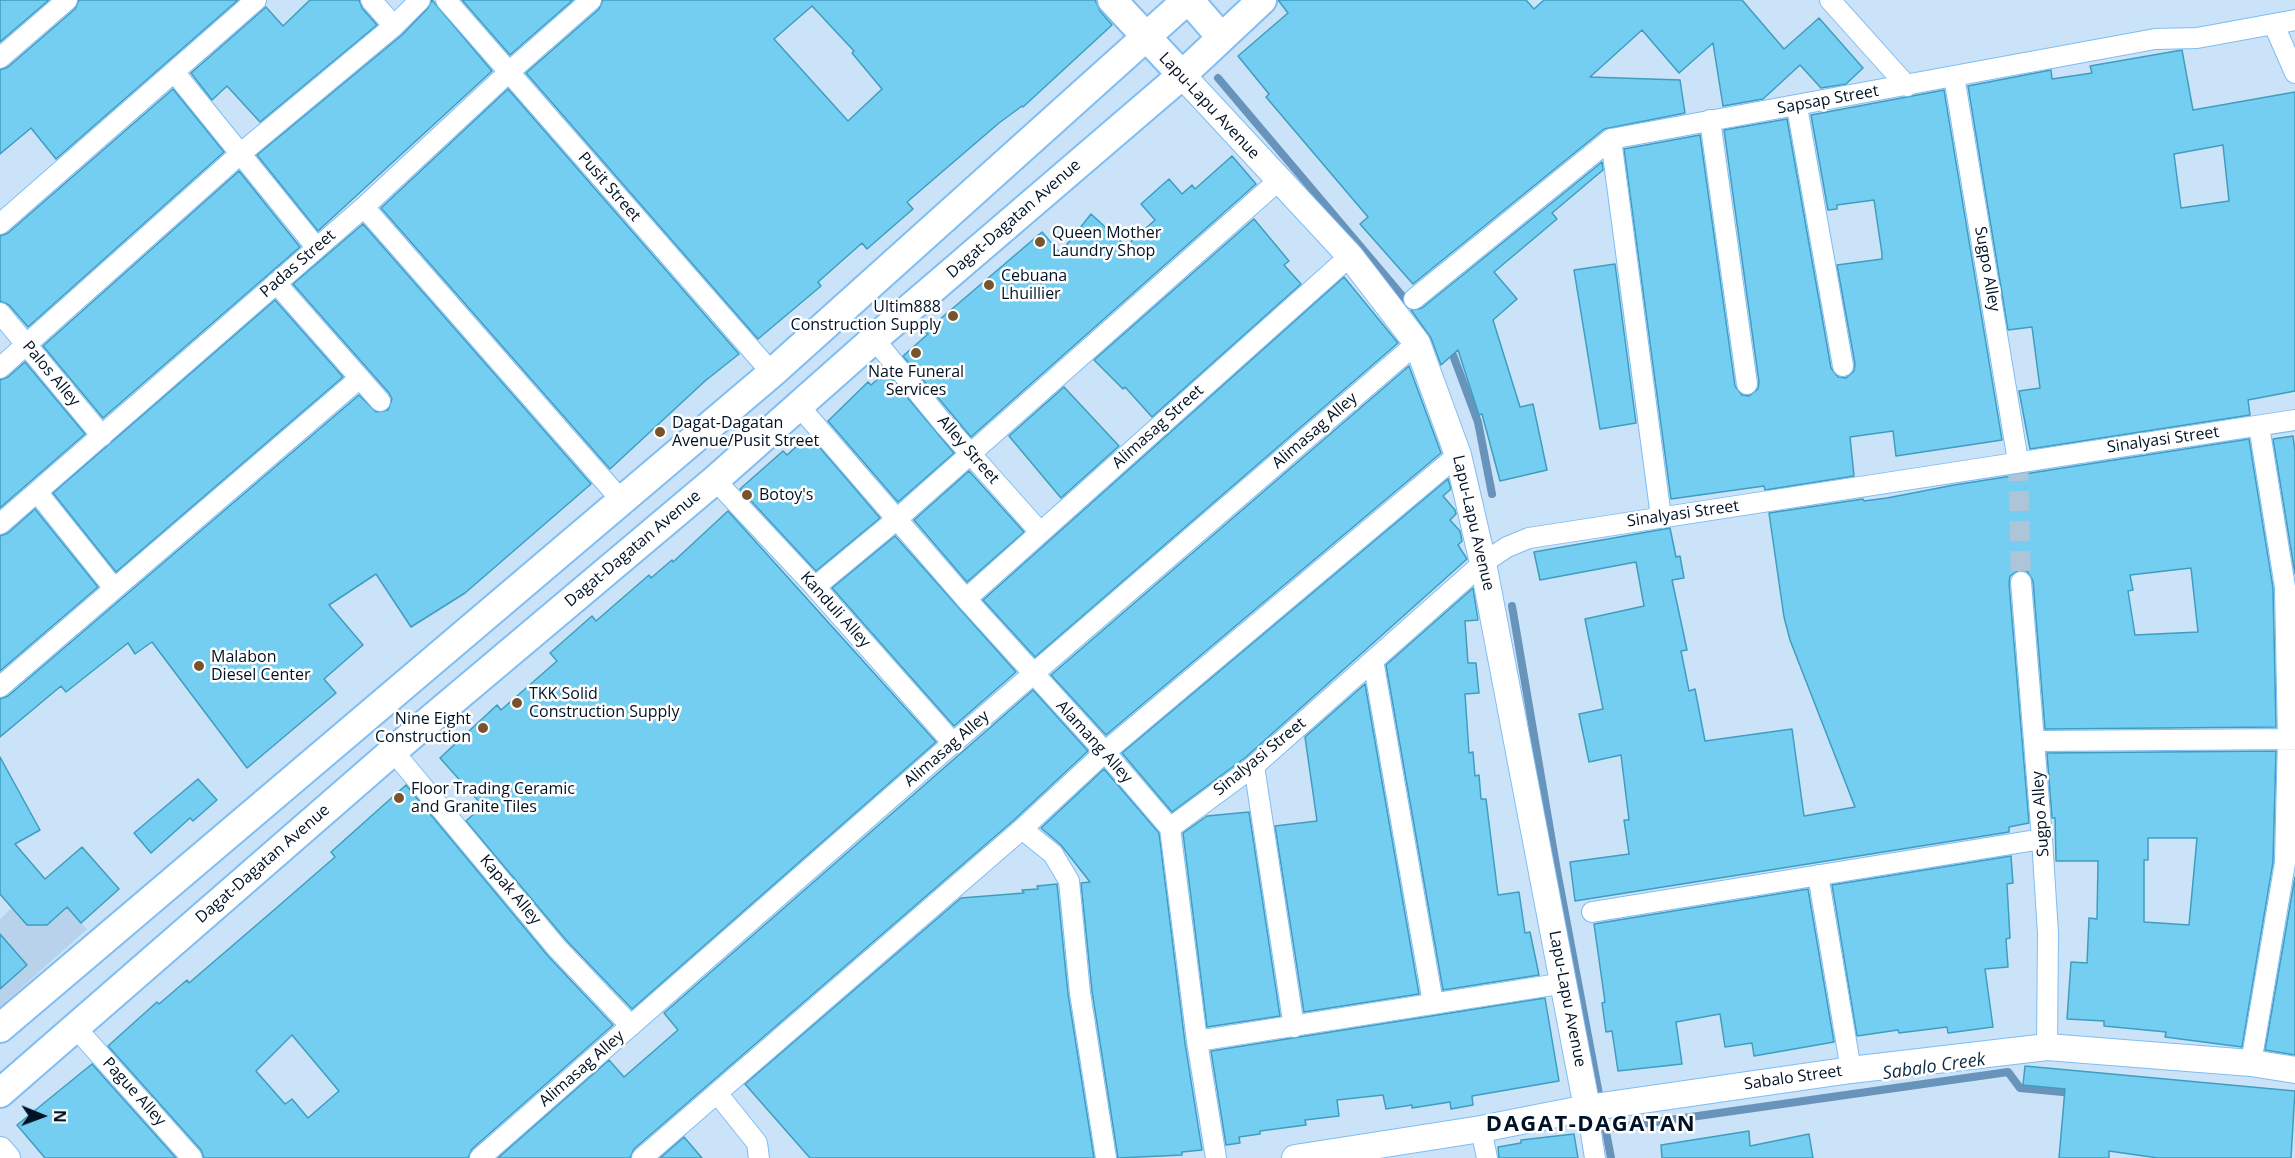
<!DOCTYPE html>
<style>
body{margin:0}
#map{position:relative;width:2295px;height:1158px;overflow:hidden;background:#cbe3f9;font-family:"Open Sans",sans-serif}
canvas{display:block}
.north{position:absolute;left:12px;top:1086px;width:60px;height:60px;-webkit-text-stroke:4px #fff;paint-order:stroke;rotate:91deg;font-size:16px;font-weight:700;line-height:24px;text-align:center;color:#001225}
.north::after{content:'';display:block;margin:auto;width:21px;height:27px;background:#001225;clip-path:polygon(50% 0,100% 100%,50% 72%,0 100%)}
</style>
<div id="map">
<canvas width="2295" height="1158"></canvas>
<div class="north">N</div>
</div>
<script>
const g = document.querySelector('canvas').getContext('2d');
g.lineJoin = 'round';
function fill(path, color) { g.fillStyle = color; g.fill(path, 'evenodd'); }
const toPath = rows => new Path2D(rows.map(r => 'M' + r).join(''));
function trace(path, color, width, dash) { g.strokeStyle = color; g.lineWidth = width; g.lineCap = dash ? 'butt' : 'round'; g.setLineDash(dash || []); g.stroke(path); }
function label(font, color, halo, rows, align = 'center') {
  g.font = font + ' "Open Sans",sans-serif'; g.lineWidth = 5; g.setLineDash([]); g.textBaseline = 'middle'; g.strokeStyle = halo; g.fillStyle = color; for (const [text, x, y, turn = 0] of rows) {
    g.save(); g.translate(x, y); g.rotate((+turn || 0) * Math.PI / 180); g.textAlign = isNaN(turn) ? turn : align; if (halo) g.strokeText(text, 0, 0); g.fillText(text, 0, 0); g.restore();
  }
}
const built = toPath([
 [42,880,87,929,0,1007,0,919]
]);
const stream = toPath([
 [1218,78,1410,305],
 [1447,348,1453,355,1478,422,1492,494],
 [1512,606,1557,871,1611,1158],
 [1606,1129,2008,1072,2020,1088,2073,1093]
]);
const building = toPath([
 [0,0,49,0,0,42,0,0],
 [79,0,238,0,56,159,31,128,0,154,0,70,8,67,75,9,79,0],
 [310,0,359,0,362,8,377,25,260,122,227,86,212,100,191,73,266,7,283,26,310,0],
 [432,0,492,71,318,231,257,155,402,35,428,8,432,0],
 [462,0,573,0,510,55,462,0],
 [603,0,1095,0,1100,11,1112,25,1023,107,1022,106,999,123,907,202,913,209,898,222,867,249,862,243,818,282,821,286,758,339,526,73,599,9,603,0],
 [812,6,854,51,852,53,882,89,848,121,774,39,812,6],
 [1278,0,1526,0,1534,9,1544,0,1742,0,1784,49,1819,18,1863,68,1846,84,1821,88,1800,65,1763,99,1723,106,1713,43,1679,73,1642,30,1590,77,1680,80,1685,113,1604,129,1413,284,1360,224,1368,217,1266,97,1269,94,1238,56,1288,13,1278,0],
 [2182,50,2193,110,2295,92,2295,391,2248,400,2250,415,2030,449,2019,391,2040,388,2032,327,2008,330,1968,86,2051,70,2052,79,2092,73,2090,66,2182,50],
 [2223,145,2229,201,2181,208,2174,154,2223,145],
 [173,89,224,152,28,327,9,305,0,301,0,236,8,233,173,89],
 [508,89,739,354,705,381,610,469,381,208,508,89],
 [1944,90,2002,440,1896,456,1893,431,1850,437,1854,476,1765,490,1764,486,1671,499,1624,149,1700,135,1735,386,1742,395,1749,396,1758,389,1759,382,1724,130,1787,119,1831,368,1838,377,1846,378,1854,371,1855,364,1837,265,1882,259,1882,254,1874,200,1837,205,1837,209,1828,210,1811,115,1944,90],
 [1232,156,1256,184,971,437,903,356,928,334,925,332,1042,232,1060,253,1091,214,1126,246,1155,220,1141,204,1169,179,1182,194,1192,185,1195,189,1232,156],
 [1602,162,1603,170,1552,213,1557,219,1494,272,1517,299,1493,320,1520,407,1533,404,1547,470,1500,481,1482,414,1479,415,1458,350,1441,365,1431,338,1411,310,1422,308,1602,162],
 [239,171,300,247,103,418,43,346,239,171],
 [1254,219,1289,261,1284,265,1301,284,1152,417,1125,387,1123,389,1094,360,1254,219],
 [363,224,591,484,465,593,411,627,376,574,329,605,363,645,324,679,336,693,247,768,152,642,135,654,128,643,66,692,61,686,0,737,0,699,8,696,359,395,376,412,388,410,392,399,389,393,293,284,363,224],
 [1615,264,1636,423,1600,429,1574,270,1615,264],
 [1344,277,1398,343,1035,657,983,600,1344,277],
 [275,300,343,377,116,572,53,493,275,300],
 [25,362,85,434,0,508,0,380,8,377,25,362],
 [1409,366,1441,453,1106,735,1051,675,1409,366],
 [886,372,954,453,898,502,828,421,868,382,871,385,886,372],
 [1064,387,1119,446,1061,498,1009,436,1064,387],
 [809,435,880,518,816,571,740,489,783,451,787,455,809,435],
 [2293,436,2295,451,2295,574,2273,439,2293,436],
 [2249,439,2273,588,2276,727,2045,729,2033,581,2027,571,2019,570,2010,576,2009,583,2029,823,2009,827,2009,832,1575,901,1570,862,1629,854,1624,820,1629,820,1621,755,1589,762,1579,714,1603,709,1585,619,1644,606,1636,562,1540,580,1534,552,1670,528,1676,557,1680,556,1684,578,1672,580,1687,650,1681,651,1689,691,1695,689,1705,741,1792,729,1804,816,1855,807,1790,640,1784,617,1769,513,1863,499,1864,501,1887,498,1954,485,2249,439],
 [2191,568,2198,632,2135,635,2128,591,2133,590,2130,575,2191,568],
 [969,471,1024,532,967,582,914,520,969,471],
 [1448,479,1451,489,1443,496,1455,510,1456,514,1450,520,1460,531,1462,541,1458,545,1467,559,1246,757,1172,812,1122,753,1448,479],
 [35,509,98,587,0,671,0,536,8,533,35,509],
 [728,511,936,742,632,1009,566,940,466,821,483,806,440,758,497,705,501,710,557,661,550,653,592,616,596,621,649,575,651,578,672,560,673,562,728,511],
 [895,536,1016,672,954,726,832,588,895,536],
 [1473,588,1478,620,1465,621,1468,663,1476,663,1479,693,1465,694,1469,753,1473,752,1475,776,1479,775,1481,799,1486,799,1498,895,1519,892,1525,933,1530,932,1539,975,1443,990,1386,665,1473,588],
 [1365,684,1419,994,1304,1012,1275,826,1317,821,1305,737,1365,684],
 [1033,690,1088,751,1014,820,634,1149,630,1158,498,1158,609,1060,624,1077,678,1030,664,1013,1033,690],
 [2276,751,2273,862,2242,1047,2165,1037,2166,1032,2104,1026,2104,1021,2067,1019,2071,962,2087,963,2089,918,2097,919,2098,861,2056,861,2055,818,2052,818,2047,753,2276,751],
 [2148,838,2197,838,2189,925,2144,922,2144,860,2148,860,2148,838],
 [0,757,40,830,15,844,45,879,82,847,119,889,81,923,67,907,47,925,27,925,0,894,0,757],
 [1104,769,1159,833,1185,1043,1202,1150,1182,1152,1182,1155,1118,1158,1092,991,1081,883,1090,882,1061,845,1041,828,1104,769],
 [198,779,217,800,193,821,190,818,151,853,134,833,198,779],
 [406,785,548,956,613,1025,472,1149,468,1158,204,1158,201,1150,108,1046,157,1002,159,1004,187,980,189,983,274,910,335,857,331,852,406,785],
 [292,1035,339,1091,308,1118,292,1099,285,1104,256,1071,292,1035],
 [1249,812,1280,1016,1207,1027,1183,833,1207,816,1249,812],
 [2011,856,2013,883,2007,884,2010,938,2006,939,2008,967,1985,969,1993,1027,1948,1033,1947,1027,1899,1033,1898,1030,1857,1036,1832,885,2011,856],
 [2295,877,2295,1055,2265,1050,2295,877],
 [1057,884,1068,994,1094,1158,810,1158,745,1084,961,898,1024,893,1022,890,1038,889,1037,886,1057,884],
 [1808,889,1834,1042,1754,1056,1752,1043,1725,1047,1720,1014,1676,1022,1682,1064,1618,1071,1612,1031,1606,1032,1602,1003,1605,1002,1594,924,1808,889],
 [0,934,27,965,0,989,0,934],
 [1545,998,1559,1081,1472,1096,1473,1105,1451,1109,1450,1102,1412,1108,1412,1105,1386,1109,1383,1095,1337,1100,1339,1116,1305,1120,1306,1125,1260,1131,1260,1134,1239,1137,1240,1143,1226,1145,1211,1051,1545,998],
 [92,1064,176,1158,45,1158,17,1125,92,1064],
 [2025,1066,2295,1091,2291,1158,2158,1158,2109,1151,2109,1158,2059,1158,2065,1089,2023,1085,2025,1066],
 [1749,1131,1750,1146,1809,1134,1813,1158,1662,1158,1661,1145,1749,1131],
 [1574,1134,1578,1158,1499,1158,1498,1147,1521,1143,1521,1140,1574,1134],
 [684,1137,702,1158,660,1158,684,1137]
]);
const minorTunnel = toPath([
 [2018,461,2021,582]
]);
const minor = toPath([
 [371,0,394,26],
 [446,0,772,373],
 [1830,0,1907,86],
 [2274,25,2295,73],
 [0,58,67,0],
 [175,73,316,247],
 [1954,76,2018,461],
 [1797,107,1843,366],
 [1710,120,1747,384],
 [1611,139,1661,517],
 [364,207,622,501],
 [0,224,256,0],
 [276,283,380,401],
 [1414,299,1611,139,2155,39,2197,38,2295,20],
 [0,313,102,436],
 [874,339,944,424,1040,532],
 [0,368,240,154,394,26,420,0],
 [798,405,966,599,1105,752,1170,828,1197,1041,1216,1158],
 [715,480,815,587,953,743],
 [37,492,113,587],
 [0,524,364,207,509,72,591,0],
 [2021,582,2042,839,2048,933,2047,1047],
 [815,587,897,519,1278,181],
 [966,599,1350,256],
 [1373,660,1433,1003],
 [0,687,360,378],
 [2036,741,2295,739],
 [393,751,557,948,631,1026],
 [1254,766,1294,1027],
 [1170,828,1254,766,1483,563,1507,547,1529,538,2295,420],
 [1022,829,1053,854,1069,881,1080,993,1106,1158],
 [1818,875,1851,1070],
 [1592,912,2042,839],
 [75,1027,192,1158],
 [1197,1041,1565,983],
 [2251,1063,2285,863,2288,739,2285,587,2259,426],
 [717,1093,757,1143,759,1158],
 [1587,1108,1595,1158],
 [1481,1129,1487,1158],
 [480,1158,953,743,1417,343],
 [642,1158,1022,829,1105,752,1458,455]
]);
const tertiary = toPath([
 [1182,75,1350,256,1417,343,1458,455,1483,563,1587,1108],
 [0,1150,7,1158],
 [1295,1158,1481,1129,1587,1108,1851,1070,2047,1047,2251,1063,2295,1070]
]);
const secondary = toPath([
 [1112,0,1182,75],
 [1189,0,1221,37],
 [0,1028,772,373,1187,0],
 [0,1093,393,751,715,480,874,339,1182,75,1262,0]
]);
const markers = [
 [1040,242,6,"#78542e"],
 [989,285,6,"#78542e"],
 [953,316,6,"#78542e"],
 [916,353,6,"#78542e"],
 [660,432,6,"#78542e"],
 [747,495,6,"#78542e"],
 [199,666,6,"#78542e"],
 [517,703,6,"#78542e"],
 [483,728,6,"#78542e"],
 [399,798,6,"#78542e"]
];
const streetNames = [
 ["Sapsap Street",1828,100,-10],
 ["Lapu-Lapu Avenue",1209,106,47],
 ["Pusit Street",609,187,49],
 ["Dagat-Dagatan Avenue",1014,219,-41],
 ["Padas Street",298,264,-41],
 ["Sugpo Alley",1987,269,80],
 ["Palos Alley",51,374,50],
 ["Alimasag Street",1158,427,-42],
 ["Alimasag Alley",1315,431,-41],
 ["Sinalyasi Street",2163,440,-8],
 ["Alley Street",968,450,49],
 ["Sinalyasi Street",1683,514,-8],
 ["Lapu-Lapu Avenue",1473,523,77],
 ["Dagat-Dagatan Avenue",633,549,-40],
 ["Kanduli Alley",835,610,48],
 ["Alamang Alley",1094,742,48],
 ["Alimasag Alley",947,749,-41],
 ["Sinalyasi Street",1260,757,-39],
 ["Sugpo Alley",2041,814,-94],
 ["Dagat-Dagatan Avenue",263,864,-41],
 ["Kapak Alley",510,890,50],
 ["Lapu-Lapu Avenue",1567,999,79],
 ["Alimasag Alley",582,1069,-41],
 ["Sabalo Street",1793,1078,-8],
 ["Pague Alley",134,1092,48]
];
const poiNames = [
 ["Queen Mother",1052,233],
 ["Laundry Shop",1052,251],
 ["Cebuana",1001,276],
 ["Lhuillier",1001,294],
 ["Ultim888",941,307,"right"],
 ["Construction Supply",941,325,"right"],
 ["Nate Funeral",916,372,"center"],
 ["Services",916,390,"center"],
 ["Dagat-Dagatan",672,423],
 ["Avenue/Pusit Street",672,441],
 ["Botoy's",759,495],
 ["Malabon",211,657],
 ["Diesel Center",211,675],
 ["TKK Solid",529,694],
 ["Construction Supply",529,712],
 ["Nine Eight",471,719,"right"],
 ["Construction",471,737,"right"],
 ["Floor Trading Ceramic",411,789],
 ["and Granite Tiles",411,807]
];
const waterNames = [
 ["Sabalo Creek",1934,1067,-8]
];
const districtNames = [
 ["DAGAT-DAGATAN",1591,1125]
];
fill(built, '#b7d2ea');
trace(stream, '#6893bb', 8);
fill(building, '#73cef2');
trace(building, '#3f9dbf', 1.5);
trace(minorTunnel, '#adc4d9', 20, [20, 10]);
trace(minor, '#7fbdf3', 22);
trace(tertiary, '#7fbdf3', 28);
trace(secondary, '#7fbdf3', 32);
trace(minor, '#fff', 20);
trace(tertiary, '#fff', 26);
trace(secondary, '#fff', 28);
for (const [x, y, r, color] of markers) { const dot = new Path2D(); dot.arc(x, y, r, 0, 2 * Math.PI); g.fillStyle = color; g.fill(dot); trace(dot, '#fff', 2); }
label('16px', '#001225', '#fff', streetNames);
label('16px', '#001225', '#fff', poiNames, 'left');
label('italic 18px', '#0e2c44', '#fff', waterNames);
g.letterSpacing = '1.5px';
label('bold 22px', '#001225', '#fff', districtNames);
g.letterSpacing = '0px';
</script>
